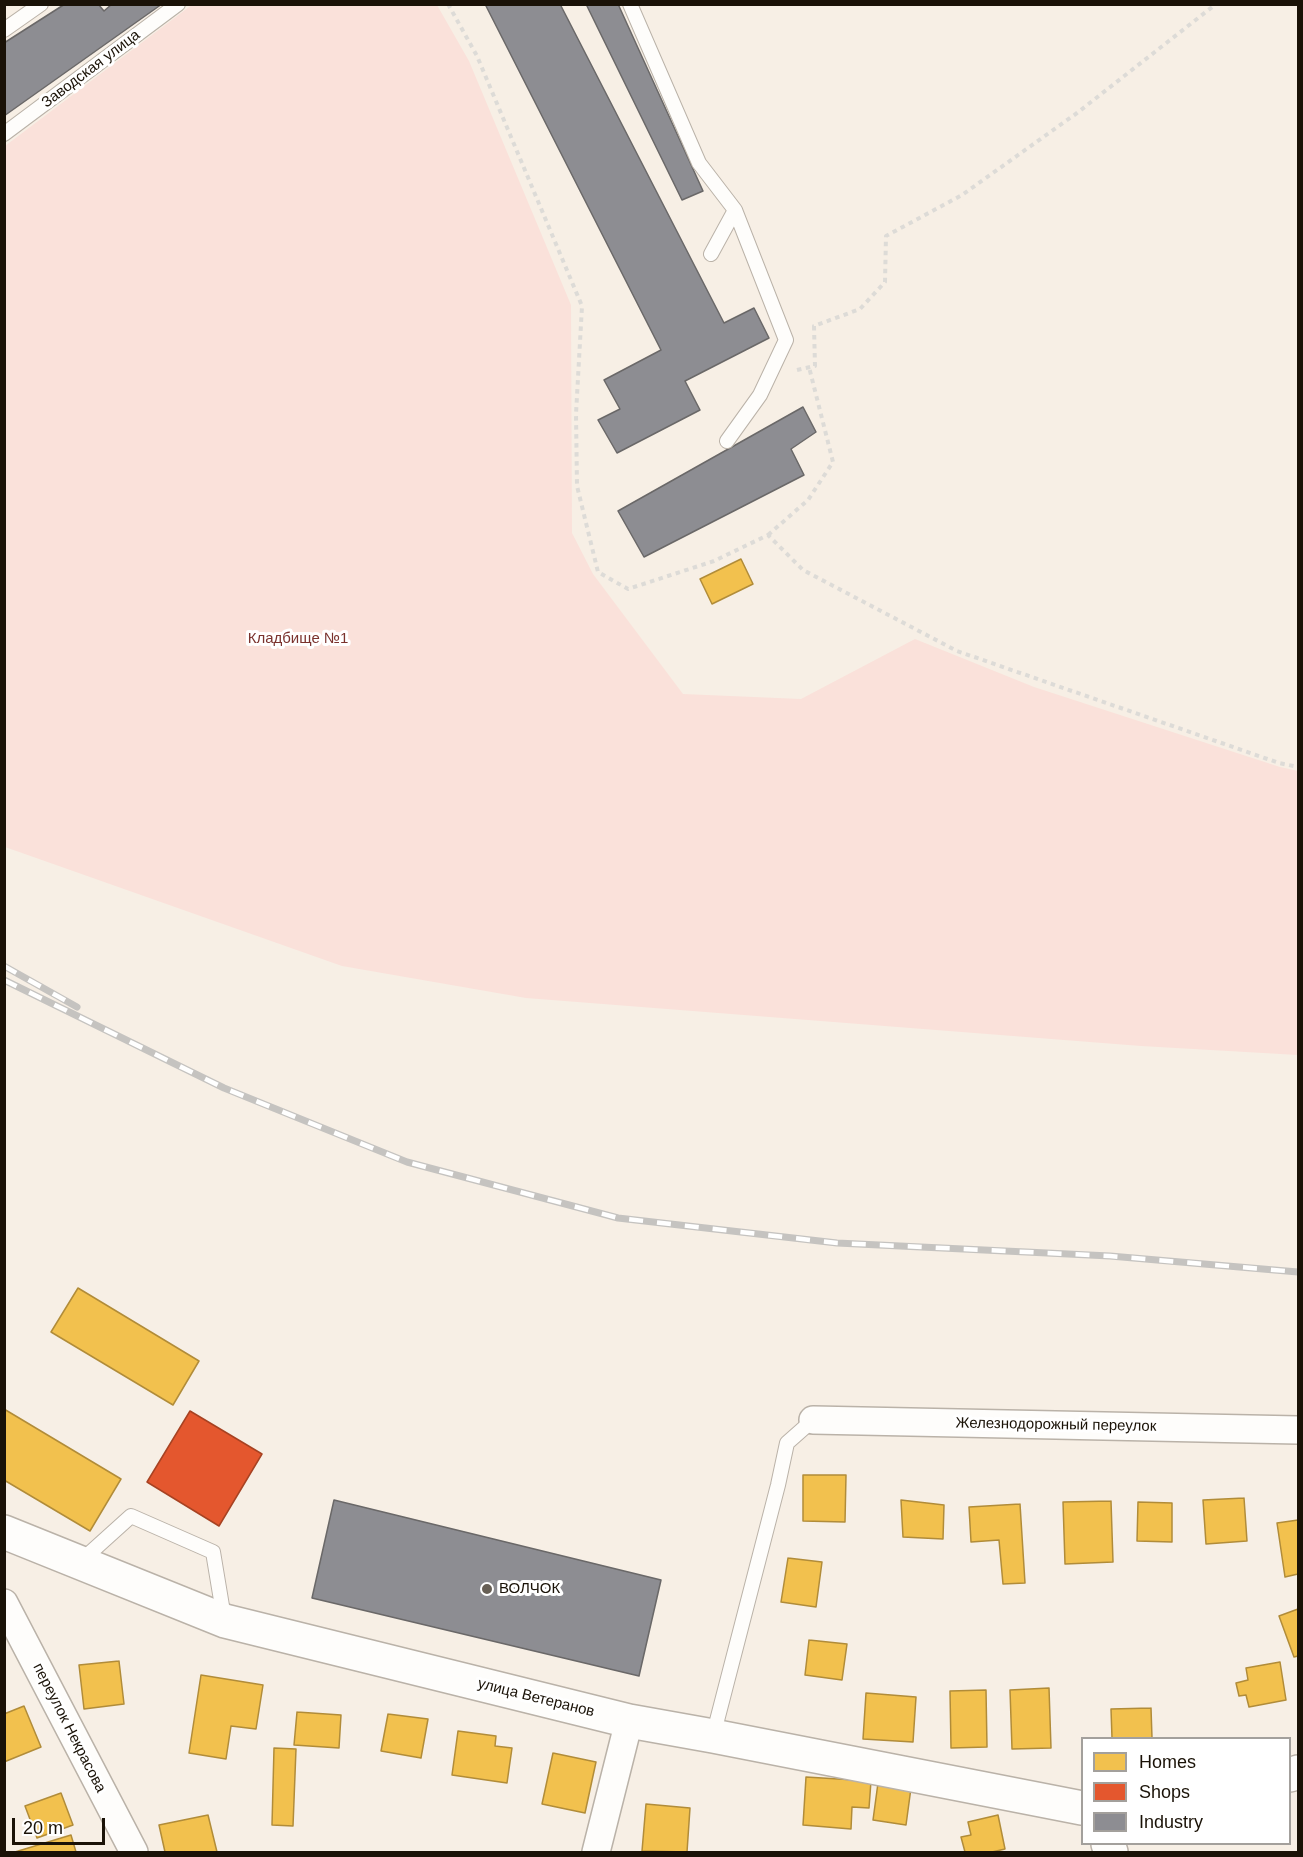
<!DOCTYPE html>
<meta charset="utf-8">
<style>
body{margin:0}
#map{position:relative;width:1303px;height:1857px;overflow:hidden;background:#f7efe5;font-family:Arial,sans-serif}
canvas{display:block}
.frame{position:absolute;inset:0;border:6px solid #1a1207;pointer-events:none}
.legend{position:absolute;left:1081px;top:1737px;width:210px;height:108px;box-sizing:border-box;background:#fff;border:2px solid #a3a09c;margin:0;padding:8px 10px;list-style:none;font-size:18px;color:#1a1207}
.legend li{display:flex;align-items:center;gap:12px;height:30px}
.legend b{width:30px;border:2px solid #a3a09c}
.scale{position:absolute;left:12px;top:1818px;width:93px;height:27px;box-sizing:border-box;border:3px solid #1a1207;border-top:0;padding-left:8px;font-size:18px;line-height:21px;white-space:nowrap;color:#1a1207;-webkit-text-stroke:4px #fff;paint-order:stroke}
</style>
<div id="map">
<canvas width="1303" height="1857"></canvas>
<div class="frame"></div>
<ul class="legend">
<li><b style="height:16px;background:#f2c14e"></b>Homes</li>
<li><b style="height:16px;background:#e4572e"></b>Shops</li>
<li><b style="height:16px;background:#8d8d92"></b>Industry</li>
</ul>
<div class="scale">20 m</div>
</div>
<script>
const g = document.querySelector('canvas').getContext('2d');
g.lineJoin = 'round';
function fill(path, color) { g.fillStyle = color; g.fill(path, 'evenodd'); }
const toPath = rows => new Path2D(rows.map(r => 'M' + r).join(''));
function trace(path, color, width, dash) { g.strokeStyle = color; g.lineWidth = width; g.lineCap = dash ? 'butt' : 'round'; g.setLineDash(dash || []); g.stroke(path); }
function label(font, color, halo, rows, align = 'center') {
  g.font = font + ' Arial,sans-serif'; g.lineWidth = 6; g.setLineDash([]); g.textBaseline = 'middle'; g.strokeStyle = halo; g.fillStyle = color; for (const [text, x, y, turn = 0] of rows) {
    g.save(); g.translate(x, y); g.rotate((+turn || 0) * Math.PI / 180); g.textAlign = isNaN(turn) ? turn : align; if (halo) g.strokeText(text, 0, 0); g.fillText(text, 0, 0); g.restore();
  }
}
const green = toPath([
 [193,4,437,5,469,61,571,305,572,533,593,574,683,694,801,699,915,639,1034,687,1280,767,1298,771,1298,1055,1141,1046,526,998,342,966,5,847,5,146]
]);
const homes = toPath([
 [741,559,753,584,712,604,700,579,741,559],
 [78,1288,199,1361,173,1405,51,1332,78,1288],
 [4,1409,121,1479,90,1531,4,1480,4,1409],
 [803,1475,846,1475,845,1522,803,1521,803,1475],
 [1244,1498,1247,1541,1206,1544,1203,1500,1244,1498],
 [901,1500,944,1505,943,1539,903,1537,901,1500],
 [1111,1501,1113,1562,1065,1564,1063,1502,1111,1501],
 [1138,1502,1172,1503,1172,1542,1137,1541,1138,1502],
 [1020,1504,1025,1583,1003,1584,999,1540,971,1542,969,1507,1020,1504],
 [1298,1520,1298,1574,1285,1577,1277,1523,1298,1520],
 [788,1558,822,1562,816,1607,781,1602,788,1558],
 [1298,1609,1298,1656,1294,1657,1279,1616,1298,1609],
 [809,1640,847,1644,842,1680,805,1675,809,1640],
 [119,1661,124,1704,84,1709,79,1665,119,1661],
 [1280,1662,1286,1700,1249,1707,1246,1695,1239,1696,1236,1683,1248,1680,1246,1668,1280,1662],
 [201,1675,263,1685,256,1729,231,1726,226,1759,189,1753,201,1675],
 [1049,1688,1051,1748,1012,1749,1010,1690,1049,1688],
 [986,1690,987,1747,951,1748,950,1691,986,1690],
 [866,1693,916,1697,913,1742,863,1739,866,1693],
 [24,1706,41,1747,4,1762,4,1714,24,1706],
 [1151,1708,1152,1738,1112,1738,1111,1709,1151,1708],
 [297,1712,341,1715,339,1748,294,1745,297,1712],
 [388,1714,428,1719,421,1758,381,1751,388,1714],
 [458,1731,496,1736,495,1746,512,1748,507,1783,452,1775,458,1731],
 [274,1748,296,1749,293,1826,272,1825,274,1748],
 [553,1753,596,1762,585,1813,542,1804,553,1753],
 [806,1777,871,1781,869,1808,852,1807,851,1829,803,1825,806,1777],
 [878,1783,911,1788,906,1825,873,1820,878,1783],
 [61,1793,73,1825,37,1838,25,1806,61,1793],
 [646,1804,690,1808,687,1852,642,1851,646,1804],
 [208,1815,217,1852,165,1852,159,1825,208,1815],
 [998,1815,1005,1849,992,1852,965,1852,961,1837,971,1835,968,1822,998,1815],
 [71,1835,76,1852,15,1852,71,1835]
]);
const shops = toPath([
 [190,1411,262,1454,219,1526,147,1482,190,1411]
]);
const industry = toPath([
 [65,4,98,4,104,11,112,4,162,4,4,116,4,43,65,4],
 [485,4,560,4,724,323,754,308,769,338,685,381,700,410,617,453,598,420,620,409,604,380,661,350,485,4],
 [586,4,618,4,703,191,682,200,586,4],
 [803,407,816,432,791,449,804,475,644,557,618,511,803,407],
 [334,1500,661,1580,639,1676,312,1598,334,1500]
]);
const path = toPath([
 [448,4,477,56,582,306,576,414,577,486,598,572,628,589,714,561,768,535,803,570,957,651,1279,763,1298,767],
 [797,370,815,366,814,326,860,309,885,282,886,236,962,195,1077,113,1216,4],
 [768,535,808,500,833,462,809,367]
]);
const service = toPath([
 [630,4,699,163,735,210,711,254],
 [4,30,41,4],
 [4,134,178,4],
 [727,441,760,395,786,340,735,210],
 [80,1562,131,1516,213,1552,224,1618],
 [713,1736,778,1485,787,1443,813,1420]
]);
const minor = toPath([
 [813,1420,1298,1430],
 [4,1603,134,1852],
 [596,1852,629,1721]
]);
const tertiary = toPath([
 [4,1532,225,1621,629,1721,713,1736,1082,1808],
 [1290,1775,1298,1772],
 [1108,1844,1111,1852]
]);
const rail = toPath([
 [4,966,77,1007],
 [4,980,224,1088,407,1162,618,1218,837,1243,1110,1256,1298,1272]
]);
const markers = [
 [487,1589,6,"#675f55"]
];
const streetNames = [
 ["Заводская улица",91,69,-37],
 ["Железнодорожный переулок",1056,1425,1],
 ["улица Ветеранов",536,1698,14],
 ["переулок Некрасова",69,1728,63]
];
const parkNames = [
 ["Кладбище №1",298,639]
];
const poiNames = [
 ["ВОЛЧОК",499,1589]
];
fill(green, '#fae1da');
fill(homes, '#f2c14e');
trace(homes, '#b18c39', 1.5);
fill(shops, '#e4572e');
trace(shops, '#a74222', 1.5);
fill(industry, '#8d8d92');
trace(industry, '#6a6868', 1.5);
trace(service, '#bab2a8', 16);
trace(minor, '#bab2a8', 30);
trace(tertiary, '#bab2a8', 36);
trace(path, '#dddbd7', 4, [4.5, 4.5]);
trace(service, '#fefdfb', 14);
trace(minor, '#fefdfb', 27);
trace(tertiary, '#fefdfb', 33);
trace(rail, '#c5c3c0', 7);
trace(rail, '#fff', 4.5, [14]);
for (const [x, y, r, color] of markers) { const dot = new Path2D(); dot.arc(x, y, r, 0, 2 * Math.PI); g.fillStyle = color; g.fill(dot); trace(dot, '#fff', 2); }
label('15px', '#1a1207', '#fff', streetNames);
label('15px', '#7a322d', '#fff', parkNames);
label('15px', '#1a1207', '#fff', poiNames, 'left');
</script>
